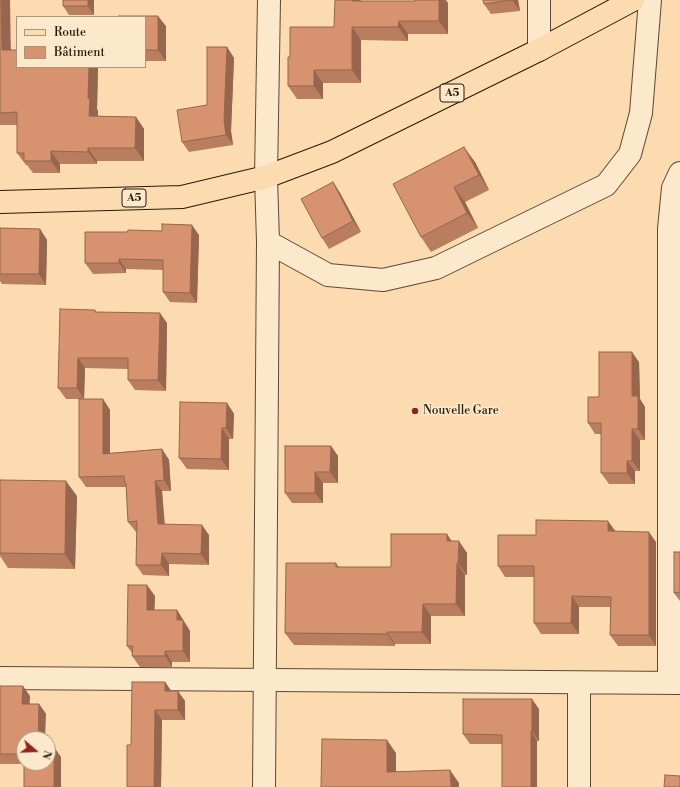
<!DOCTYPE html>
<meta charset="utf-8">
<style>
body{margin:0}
#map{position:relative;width:680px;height:787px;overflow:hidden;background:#fbdbaf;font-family:"Libre Bodoni",serif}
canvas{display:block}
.legend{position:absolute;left:16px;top:16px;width:130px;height:52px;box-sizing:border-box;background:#fce8cb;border:1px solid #a6967d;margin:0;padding:5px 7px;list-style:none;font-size:12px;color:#261a08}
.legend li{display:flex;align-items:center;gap:8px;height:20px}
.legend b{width:20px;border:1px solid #a6967d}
.north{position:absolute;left:16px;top:731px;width:40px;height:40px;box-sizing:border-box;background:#fce8cb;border:1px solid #a6967d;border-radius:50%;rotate:109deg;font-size:11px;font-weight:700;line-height:16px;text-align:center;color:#261a08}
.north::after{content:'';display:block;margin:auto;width:14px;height:18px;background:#8f2418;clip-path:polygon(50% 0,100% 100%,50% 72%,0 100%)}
</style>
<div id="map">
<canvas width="680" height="787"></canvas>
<ul class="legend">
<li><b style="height:5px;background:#fbdbaf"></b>Route</li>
<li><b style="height:11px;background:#d7926f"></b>Bâtiment</li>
</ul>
<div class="north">N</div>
</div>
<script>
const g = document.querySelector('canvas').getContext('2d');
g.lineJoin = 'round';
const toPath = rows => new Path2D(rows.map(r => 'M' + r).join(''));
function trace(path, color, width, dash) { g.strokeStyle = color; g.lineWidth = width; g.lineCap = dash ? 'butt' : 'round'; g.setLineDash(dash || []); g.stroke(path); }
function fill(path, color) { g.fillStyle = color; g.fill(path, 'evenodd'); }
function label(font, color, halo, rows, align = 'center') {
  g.font = font + ' "Libre Bodoni",serif'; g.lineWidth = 3; g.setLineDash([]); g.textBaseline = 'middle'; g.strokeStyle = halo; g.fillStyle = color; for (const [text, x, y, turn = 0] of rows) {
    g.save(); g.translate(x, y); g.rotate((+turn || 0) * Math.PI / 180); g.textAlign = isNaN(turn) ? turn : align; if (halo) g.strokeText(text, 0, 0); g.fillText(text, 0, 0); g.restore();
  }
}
const minor = toPath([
 [539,0,539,50],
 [268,242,328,275,383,280,436,268,606,185,630,154,641,113,650,0],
 [0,678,680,683],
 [669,683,669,229,673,188,680,173],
 [579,787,579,683]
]);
const tertiary = toPath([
 [264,787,268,242,266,177,269,0]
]);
const primary = toPath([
 [0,202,182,197,266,177,332,152,539,50,633,0]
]);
const wall = toPath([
 [0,0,11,50,98,67,97,109,98,111,98,116,136,117,144,129,144,161,97,161,97,164,60,164,60,173,33,173,27,165,26,165,17,153,17,125,0,125],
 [94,0,94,15,69,15,63,6],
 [335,0,360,0,361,1,448,3,448,34,408,34,408,41,361,40,361,83,323,83,323,99,297,99,288,86,290,57,334,27],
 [483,0,518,0,520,11,491,14,484,4],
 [145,17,166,26,166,61,145,61],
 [227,47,234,58,231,131,233,145,189,152,182,142,207,105],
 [475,162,489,190,465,202,478,228,431,252,421,237,393,184],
 [333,182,340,193,361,232,329,249,322,238],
 [0,228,40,229,47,240,46,285,2,284,0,281],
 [199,235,197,303,170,302,163,292,163,270,126,269,126,273,93,274,85,263],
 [95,310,96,312,167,323,166,391,135,390,128,380,128,369,85,368,84,399,66,399,58,388],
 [639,362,640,399,645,407,645,440,640,440,640,471,635,471,635,484,609,484,601,473,601,434,595,434,588,423,599,397],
 [103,399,110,410,110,453,162,449,169,460,171,491,162,491,165,524,209,535,209,565,169,564,169,576,143,575,136,565,137,532,136,532,128,522,126,487,86,487,79,477],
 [227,403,234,414,233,439,229,439,229,470,187,469,179,458],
 [331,446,338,456,338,483,323,483,323,503,292,503,285,493],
 [0,480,77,496,75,569,8,568,0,556],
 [615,531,656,542,656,646,618,646,610,635,610,607,579,607,579,634,541,634,534,623,534,577,505,577,498,566,536,535],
 [452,541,467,553,467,575,465,575,465,616,431,616,431,644,395,644,395,646,294,645,285,633,336,563,339,567,391,567],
 [680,552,680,601,674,593],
 [155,596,154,610,177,610,190,631,190,662,172,662,172,667,140,667,132,656,132,653,127,646],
 [165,682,171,691,185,701,185,720,162,720,161,787,127,787,131,745],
 [0,686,30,696,29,704,39,704,46,714,24,739,61,757,61,787,24,787,24,764,0,764],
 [539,709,539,741,537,741,537,787,502,787,502,744,470,744,463,734]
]);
const shadedWall = toPath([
 [1,0,10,0,11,62,2,50],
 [88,0,94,0,94,15,88,6],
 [352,0,360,0,362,2,352,1],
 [439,0,446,0,448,3,448,34,439,21],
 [512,0,518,0,520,11],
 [158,16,166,26,166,61,158,50],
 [399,21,408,34,408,41,398,27],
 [352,27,361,40,361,83,352,70],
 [227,47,234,58,231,131,233,145,226,135,224,120],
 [89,67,98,67,97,109,98,111,98,129,89,116,88,98],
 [314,70,323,83,323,99,314,86],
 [136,117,144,129,144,161,135,148],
 [464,147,475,162,489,190,479,175],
 [88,148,97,161,97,164,88,152],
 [51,151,60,164,60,173,51,161],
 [333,182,340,193,361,232,353,221],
 [454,187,465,202,478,228,467,213],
 [192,225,199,235,197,303,190,293],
 [40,229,47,240,46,285,39,274],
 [119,259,126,269,126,273,119,263],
 [160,313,167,323,166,391,158,380],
 [632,352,639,362,640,399,645,407,645,440,638,429,632,396],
 [78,358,85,368,84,399,77,388],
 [103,399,110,410,110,464,103,454],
 [227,403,234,414,233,439,226,428],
 [222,428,229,439,229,470,221,459],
 [632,429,640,440,640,471,632,461],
 [331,446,338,456,338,483,330,472],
 [162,449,169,460,171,491,164,480],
 [627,461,635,471,635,484,627,473],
 [315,472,323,483,323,503,315,493],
 [66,481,77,496,75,569,65,554],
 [155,481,162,491,165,535,158,524],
 [608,521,616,532,608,531],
 [202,525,209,535,209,565,201,554],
 [649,532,656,542,656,646,649,635],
 [447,534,455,546,447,541],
 [459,541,467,553,467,575,458,563],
 [162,553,169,564,169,576,161,565],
 [457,563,465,575,465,616,456,604],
 [147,585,155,596,154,620,147,610],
 [572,596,579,607,579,634,571,623],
 [423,604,431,616,431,644,422,632],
 [177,610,190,631,190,662,183,651,177,620],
 [387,632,395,644,395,646,387,634],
 [165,651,172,662,172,667,165,656],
 [165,682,172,692,165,691],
 [23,686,30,696,29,714,22,704],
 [178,691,185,701,185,720,178,710],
 [532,699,539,709,539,741,532,731],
 [39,704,46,714,45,739,38,739],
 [155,710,162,720,161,787,154,787],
 [531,731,537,741,537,787,531,787],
 [387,740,396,753,396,785,387,772],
 [54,747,61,757,61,787,54,787],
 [450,770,459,783,459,787,451,787]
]);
const building = toPath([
 [0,0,1,0,2,50,17,50,17,67,89,67,88,98,90,99,89,116,136,117,135,148,88,148,88,152,51,151,51,161,24,161,24,153,17,153,17,112,0,113,0,0],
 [63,0,88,0,88,6,63,6,63,0],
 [335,0,352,0,352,1,415,1,415,0,439,0,439,21,399,21,398,27,352,27,352,70,314,70,314,86,288,86,288,57,290,57,290,27,334,27,335,0],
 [483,0,512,0,484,4,483,0],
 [119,16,158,16,158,50,145,50,145,17,119,17,119,16],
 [207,47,227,47,224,120,226,135,182,142,177,110,207,105,207,47],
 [464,147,479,175,454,187,467,213,421,237,393,184,464,147],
 [333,182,353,221,322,238,301,199,333,182],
 [162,224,192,225,190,293,163,292,163,260,119,259,119,263,85,263,85,232,127,232,128,230,162,231,162,224],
 [0,228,40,229,39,274,0,274,0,228],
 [60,309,95,310,95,312,160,313,158,380,128,380,128,358,78,358,77,388,58,388,60,309],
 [599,352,632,352,632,396,638,396,638,429,632,429,632,461,627,461,627,473,601,473,601,423,588,423,588,397,599,397,599,352],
 [79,399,103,399,103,454,162,449,164,480,155,481,158,524,202,525,201,554,162,553,161,565,136,565,137,521,128,522,126,483,125,483,124,476,79,477,79,399],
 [180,402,227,403,226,428,222,428,221,459,179,458,180,402],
 [285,446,331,446,330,472,315,472,315,493,285,493,285,446],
 [0,480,66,481,65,554,0,553,0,480],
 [536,520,608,521,608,531,649,532,649,635,610,635,611,597,572,596,571,623,534,623,534,566,498,566,498,535,536,535,536,520],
 [391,534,447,534,447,541,459,541,458,563,457,563,456,604,423,604,422,632,387,632,387,634,285,633,286,563,336,563,336,567,391,567,391,534],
 [674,552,680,552,680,592,674,593,674,552],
 [128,585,147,585,147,610,177,610,177,620,183,620,183,651,165,651,165,656,132,656,133,646,127,646,128,585],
 [132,682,165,682,165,691,178,691,178,710,155,710,154,787,127,787,127,745,131,745,132,682],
 [0,686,23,686,22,704,39,704,38,739,24,739,24,763,48,763,48,747,54,747,54,787,24,787,24,754,0,754,0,686],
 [463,699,532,699,532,731,531,731,531,787,502,787,502,735,463,734,463,699],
 [322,739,387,740,387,772,450,770,451,787,321,787,322,739],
 [665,775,680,776,680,787,664,787,665,775]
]);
const markers = [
 [415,411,4,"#8f2418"]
];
const shields = [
 [452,93,24],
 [134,198,24]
];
const shieldNames = [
 ["A5",452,93],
 ["A5",134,198]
];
const poiNames = [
 ["Nouvelle Gare",423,411]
];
trace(minor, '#5b4a32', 24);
trace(tertiary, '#5b4a32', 24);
trace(primary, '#261a08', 24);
trace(minor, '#fce8cb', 22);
trace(tertiary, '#fce8cb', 22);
trace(primary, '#fbdbaf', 22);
fill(wall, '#b97e5f');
fill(shadedWall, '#96664e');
fill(building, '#d7926f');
trace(building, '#96664e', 1);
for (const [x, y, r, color] of markers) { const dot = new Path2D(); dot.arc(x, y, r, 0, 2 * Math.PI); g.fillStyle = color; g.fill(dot); trace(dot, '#fce8cb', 1.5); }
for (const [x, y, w] of shields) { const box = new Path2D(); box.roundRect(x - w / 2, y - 9, w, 18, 3); g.fillStyle = '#fce8cb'; g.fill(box); trace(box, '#261a08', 1); }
label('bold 11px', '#261a08', null, shieldNames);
label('12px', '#261a08', '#fce8cb', poiNames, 'left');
</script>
